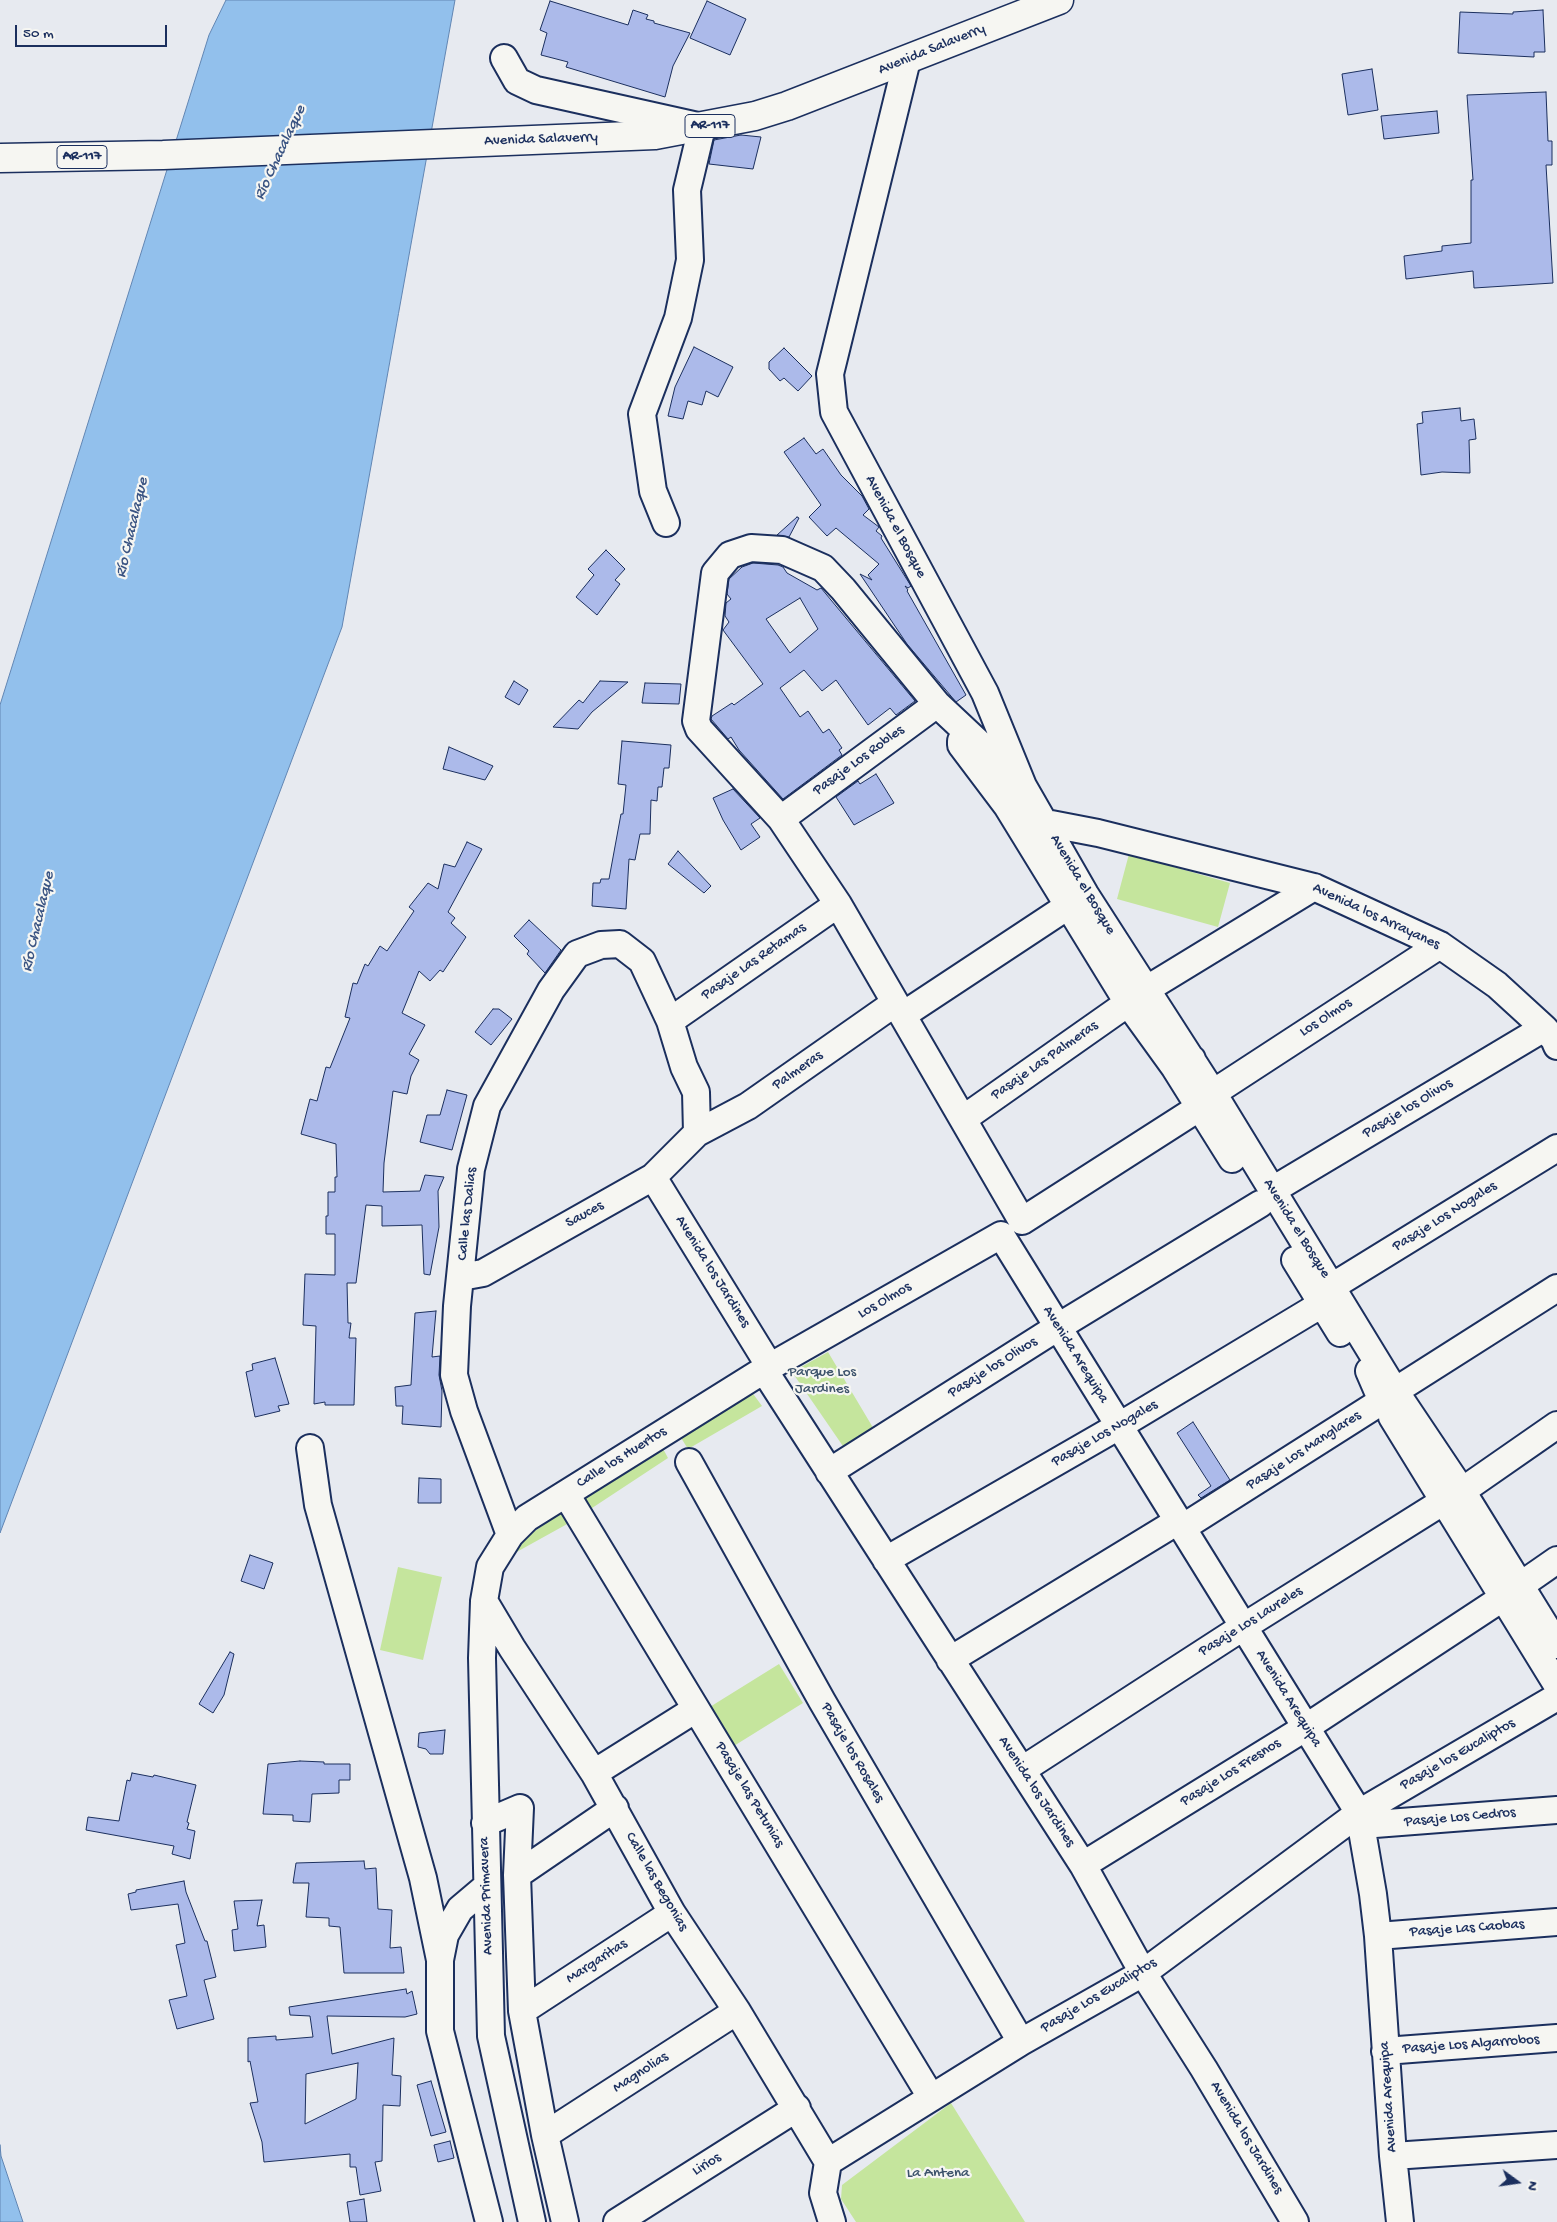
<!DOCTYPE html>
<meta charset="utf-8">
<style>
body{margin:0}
#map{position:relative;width:1557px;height:2222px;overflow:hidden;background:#e7eaf0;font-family:"Gochi Hand",sans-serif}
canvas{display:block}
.north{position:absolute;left:1492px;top:2157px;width:50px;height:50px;-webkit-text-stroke:4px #f6f6f2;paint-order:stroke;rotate:104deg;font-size:14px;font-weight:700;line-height:20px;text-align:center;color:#1b2f5e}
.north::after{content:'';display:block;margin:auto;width:18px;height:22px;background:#1b2f5e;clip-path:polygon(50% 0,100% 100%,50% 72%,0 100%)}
.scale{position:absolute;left:15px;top:25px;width:152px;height:22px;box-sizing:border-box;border:2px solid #1b2f5e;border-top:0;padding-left:6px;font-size:15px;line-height:18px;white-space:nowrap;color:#1b2f5e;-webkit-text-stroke:4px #f6f6f2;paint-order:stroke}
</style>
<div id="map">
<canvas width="1557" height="2222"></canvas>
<div class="north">N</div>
<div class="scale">50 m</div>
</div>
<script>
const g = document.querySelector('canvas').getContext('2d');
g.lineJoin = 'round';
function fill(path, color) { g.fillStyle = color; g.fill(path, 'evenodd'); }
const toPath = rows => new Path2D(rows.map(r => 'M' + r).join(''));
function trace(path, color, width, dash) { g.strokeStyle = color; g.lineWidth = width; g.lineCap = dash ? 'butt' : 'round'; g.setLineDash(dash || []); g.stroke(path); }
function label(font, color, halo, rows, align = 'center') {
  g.font = font + ' "Gochi Hand",sans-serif'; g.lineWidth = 4.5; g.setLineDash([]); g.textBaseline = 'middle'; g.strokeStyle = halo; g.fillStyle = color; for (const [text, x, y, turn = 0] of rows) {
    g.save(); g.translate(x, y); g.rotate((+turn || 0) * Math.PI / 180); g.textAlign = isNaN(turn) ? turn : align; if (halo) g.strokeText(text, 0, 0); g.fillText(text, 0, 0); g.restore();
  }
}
const green = toPath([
 [1129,854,1230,883,1218,927,1117,899],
 [828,1352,875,1431,847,1452,792,1372],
 [751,1391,762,1406,688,1449,678,1433],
 [660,1443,668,1458,586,1512,580,1495],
 [562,1512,569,1523,513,1554,522,1540],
 [398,1567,442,1577,423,1660,380,1650],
 [779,1664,803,1703,729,1749,705,1710],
 [951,2103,1025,2222,856,2222,841,2199,842,2185]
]);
const water = toPath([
 [226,0,455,0,342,627,0,1533,0,705,209,35,226,0],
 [0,2145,1,2156,23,2222,0,2222,0,2145]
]);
const building = toPath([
 [550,1,628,25,633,10,648,15,646,19,654,21,654,23,690,33,673,66,665,97,566,67,568,62,541,55,547,33,540,30,550,1],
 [707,1,746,19,730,55,690,38,707,1],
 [1543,10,1545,52,1534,52,1534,57,1458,53,1460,12,1513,14,1513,12,1543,10],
 [1372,69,1378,110,1348,115,1342,74,1372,69],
 [1546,92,1548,141,1552,141,1552,165,1546,165,1553,283,1474,288,1473,271,1406,279,1404,256,1442,251,1442,246,1471,243,1471,180,1473,180,1467,95,1546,92],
 [1437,111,1439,133,1384,139,1381,116,1437,111],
 [741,135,761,137,753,169,709,164,714,140,741,135],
 [694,347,733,367,718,397,706,391,702,405,688,401,683,419,668,416,675,387,694,347],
 [784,348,812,376,798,391,784,378,780,381,769,369,769,362,784,348],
 [1460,408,1461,421,1474,419,1476,439,1469,440,1470,473,1442,472,1421,475,1417,424,1423,423,1422,412,1460,408],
 [804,438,816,454,823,449,841,475,862,496,869,509,863,515,879,527,876,531,882,536,881,538,911,586,908,588,905,586,908,590,907,591,966,695,956,702,907,644,860,574,872,580,868,575,879,564,836,528,827,536,809,517,821,505,784,452,804,438],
 [797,517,799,518,789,537,777,535,797,517],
 [606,550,625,569,615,580,620,584,597,615,576,597,594,575,588,569,606,550],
 [753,563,778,565,783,567,787,573,817,590,821,588,915,701,896,715,890,708,868,725,836,680,822,691,804,670,780,688,800,717,808,711,823,733,829,729,842,748,839,750,842,755,783,799,739,750,731,737,728,739,711,719,712,716,732,703,734,705,763,684,723,630,729,622,725,616,726,603,731,599,727,594,729,579,742,567,753,563],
 [800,598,818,629,790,653,766,619,800,598],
 [514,681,528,690,519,705,505,697,514,681],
 [600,681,628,682,592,712,578,729,553,727,579,700,583,703,600,681],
 [645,683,681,684,679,704,642,703,645,683],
 [622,741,671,745,669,768,664,768,662,787,658,787,657,801,651,800,650,834,640,834,635,860,629,859,626,909,592,906,593,883,600,883,601,879,609,879,621,814,623,814,626,785,618,784,622,741],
 [449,747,493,766,485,780,443,769,449,747],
 [876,774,894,803,854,825,836,797,858,781,860,784,876,774],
 [733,789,760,818,751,824,760,837,741,850,723,820,713,798,733,789],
 [467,842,482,849,448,912,455,918,451,923,466,937,443,972,440,970,430,981,419,971,402,1013,425,1025,409,1054,419,1060,411,1076,407,1094,393,1091,384,1163,383,1192,420,1191,425,1175,444,1177,438,1191,439,1227,430,1275,424,1274,422,1225,382,1226,382,1206,366,1205,356,1283,347,1283,348,1323,351,1323,349,1338,356,1338,354,1405,325,1405,325,1402,314,1404,316,1326,303,1325,305,1274,335,1275,335,1234,326,1234,326,1216,328,1216,328,1192,335,1192,335,1177,337,1177,336,1144,301,1134,310,1099,317,1101,326,1067,330,1068,350,1018,345,1017,353,983,357,984,365,964,368,966,380,946,387,951,414,911,409,907,428,883,438,889,444,864,455,867,467,842],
 [678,851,711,886,704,893,668,864,678,851],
 [529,920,561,950,545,973,527,954,529,951,514,936,529,920],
 [493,1009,499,1009,512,1019,491,1045,475,1032,493,1009],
 [447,1090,467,1095,452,1150,420,1142,427,1115,440,1115,447,1090],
 [436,1311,432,1357,440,1356,439,1375,442,1391,441,1427,402,1424,403,1406,396,1406,395,1387,411,1385,415,1313,436,1311],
 [275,1358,289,1404,278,1406,280,1411,255,1417,246,1372,253,1370,252,1364,275,1358],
 [1193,1422,1230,1480,1201,1498,1198,1495,1211,1486,1177,1433,1193,1422],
 [419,1478,441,1479,441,1503,418,1503,419,1478],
 [250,1555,273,1563,264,1589,241,1581,250,1555],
 [230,1652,234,1654,224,1695,213,1713,199,1704,230,1652],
 [445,1730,443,1754,430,1754,426,1749,418,1747,419,1733,445,1730],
 [300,1761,324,1762,324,1764,350,1764,350,1780,339,1780,339,1793,312,1794,310,1822,293,1821,293,1815,263,1814,268,1764,300,1761],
 [132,1773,153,1777,154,1775,196,1785,187,1822,189,1823,187,1829,195,1831,190,1859,172,1854,174,1846,86,1830,88,1817,119,1821,127,1780,130,1781,132,1773],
 [364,1861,365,1869,376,1868,378,1909,392,1910,390,1948,401,1947,404,1973,344,1973,340,1927,329,1926,329,1918,306,1917,309,1883,293,1883,296,1863,364,1861],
 [184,1881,186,1892,205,1941,207,1941,216,1977,204,1980,214,2019,177,2029,169,2000,187,1996,176,1945,185,1943,178,1904,131,1910,128,1894,136,1892,136,1890,184,1881],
 [262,1900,257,1926,264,1925,266,1947,234,1951,232,1930,238,1929,234,1901,262,1900],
 [406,1989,407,1994,412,1991,417,2014,405,2017,327,2016,332,2054,394,2038,392,2075,401,2076,400,2106,383,2105,382,2161,375,2162,381,2191,360,2195,356,2167,350,2167,350,2154,264,2162,262,2142,250,2103,258,2102,250,2061,248,2062,248,2038,276,2036,276,2040,313,2037,310,2016,290,2015,289,2007,406,1989],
 [358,2063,356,2099,305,2124,306,2074,358,2063],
 [431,2081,446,2132,431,2136,417,2085,431,2081],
 [450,2141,454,2158,438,2162,434,2145,450,2141],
 [364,2199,367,2222,350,2222,347,2202,364,2199]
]);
const minor = toPath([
 [504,58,517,81,536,90,702,127,687,190,690,260,678,318,642,414,653,491,666,523],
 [907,60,830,374,834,412,985,693,1023,786,1085,894,1213,1093,1395,1391,1462,1491,1557,1645],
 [961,741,961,745,1007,806,1128,1003,1175,1068],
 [1016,778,937,704,843,589,823,568,782,550,751,548,730,555,715,573,696,721,699,729,781,819,838,904,1022,1221,1200,1107],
 [781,819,937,704],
 [1046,823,1098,833,1314,887,1440,945,1497,985,1544,1028,1554,1039,1557,1046],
 [1147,989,1314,887],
 [903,1015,1068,906],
 [670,1021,838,904],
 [1192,1059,1175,1068,1232,1159],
 [1213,1093,1440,945],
 [963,1119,1128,1003],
 [653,1177,770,1367],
 [1271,1191,1544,1028],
 [1295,1260,1340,1333],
 [461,1277,483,1273,653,1177,697,1133,748,1106,895,1003],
 [1333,1286,1557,1148],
 [764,1370,1083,1865,1143,1973,1204,2069,1295,2222],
 [1395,1391,1557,1288],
 [1392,1417,1557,1685],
 [310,1448,318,1505,423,1878,440,1960],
 [689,1462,822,1701,1021,2042],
 [829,1472,1058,1327,1260,1204],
 [1462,1491,1557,1425],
 [566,1494,931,2097],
 [1182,1528,1382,1401,1369,1371],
 [510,1535,464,1411,454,1375,457,1306,471,1169,487,1106,551,990,577,954,601,945,620,944,642,961,670,1021,684,1067,696,1092,697,1133],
 [886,1560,1119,1426,1322,1304],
 [1521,1585,1557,1560],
 [484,1601,512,1648,594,1773,672,1913,737,2011,828,2162],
 [950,1660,1178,1521],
 [1022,1770,1243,1627,1444,1501,1439,1484],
 [594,1773,696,1709],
 [485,1823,520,1808,517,1875,522,2011,545,2135,565,2222],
 [1362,1825,1557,1810],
 [1083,1865,1305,1728,1504,1597],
 [517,1875,615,1808],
 [486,1887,460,1909,445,1935,440,1960,440,2031,489,2222],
 [1378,1936,1557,1922],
 [522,2011,672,1913],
 [1385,2051,1557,2038],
 [545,2135,737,2011],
 [1393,2156,1557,2145],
 [828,2162,1021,2042,1143,1973,1359,1813,1557,1697],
 [828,2162,823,2193,832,2222],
 [532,2222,491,2036,482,1658,484,1601,490,1567,510,1535,527,1518,764,1370,1001,1235,1359,1813,1373,1894,1378,1936,1393,2156,1400,2222],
 [617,2222,797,2108]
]);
const major = toPath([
 [0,158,163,155,655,135,755,116,787,106,1059,0]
]);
const shields = [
 [710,126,50],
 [82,157,50]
];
const shieldNames = [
 ["AR-117",710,126],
 ["AR-117",82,157]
];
const streetNames = [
 ["Avenida Salaverry",932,50,-22],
 ["Avenida Salaverry",541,140,-2],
 ["Avenida el Bosque",895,527,62],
 ["Pasaje Los Robles",859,761,-36],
 ["Avenida el Bosque",1082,885,59],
 ["Avenida los Arrayanes",1376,917,25],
 ["Pasaje Las Retamas",754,962,-35],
 ["Los Olmos",1326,1018,-33],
 ["Pasaje Las Palmeras",1045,1061,-35],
 ["Palmeras",798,1071,-35],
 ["Pasaje los Olivos",1408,1109,-31],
 ["Calle las Dalias",468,1214,-84],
 ["Sauces",585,1215,-29],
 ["Pasaje Los Nogales",1445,1217,-32],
 ["Avenida el Bosque",1296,1229,58],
 ["Avenida los Jardines",712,1272,58],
 ["Los Olmos",885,1301,-30],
 ["Avenida Arequipa",1075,1355,58],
 ["Pasaje los Olivos",993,1368,-32],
 ["Pasaje Los Nogales",1105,1434,-30],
 ["Pasaje Los Manglares",1304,1451,-33],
 ["Calle los Huertos",622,1458,-32],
 ["Pasaje Los Laureles",1251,1622,-32],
 ["Avenida Arequipa",1288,1699,58],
 ["Pasaje los Rosales",852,1753,60],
 ["Pasaje los Eucaliptos",1458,1755,-30],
 ["Pasaje Los Fresnos",1231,1773,-32],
 ["Avenida los Jardines",1036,1792,57],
 ["Pasaje las Petunias",749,1795,59],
 ["Pasaje Los Cedros",1460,1818,-5],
 ["Calle las Begonias",656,1882,60],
 ["Avenida Primavera",487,1896,-92],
 ["Pasaje Las Caobas",1467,1929,-4],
 ["Margaritas",597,1962,-33],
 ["Pasaje Los Eucaliptos",1099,1996,-31],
 ["Pasaje Los Algarrobos",1471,2045,-4],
 ["Magnolias",641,2073,-33],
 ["Avenida Arequipa",1389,2097,-94],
 ["Avenida los Jardines",1246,2138,59],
 ["Lirios",707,2165,-32]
];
const parkNames = [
 ["Parque Los",822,1373],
 ["Jardines",822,1390],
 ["La Antena",938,2174]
];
const waterNames = [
 ["Río Chacalaque",281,153,-65],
 ["Río Chacalaque",133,528,-77],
 ["Río Chacalaque",39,922,-77]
];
fill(green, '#c5e59d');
fill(water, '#92c0ec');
trace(water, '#6286b3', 1);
fill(building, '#acbaea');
trace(building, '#1b2f5e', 1);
trace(minor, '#1b2f5e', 30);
trace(major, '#1b2f5e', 31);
trace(minor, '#f6f6f2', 26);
trace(major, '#f6f6f2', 28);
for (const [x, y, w] of shields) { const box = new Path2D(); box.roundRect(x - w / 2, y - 11.5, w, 23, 4); g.fillStyle = '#f6f6f2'; g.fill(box); trace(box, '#1b2f5e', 1); }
label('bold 14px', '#1b2f5e', null, shieldNames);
label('15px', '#1b2f5e', '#f6f6f2', streetNames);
label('15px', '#3d536b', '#f6f6f2', parkNames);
label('italic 16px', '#395382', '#f6f6f2', waterNames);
</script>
